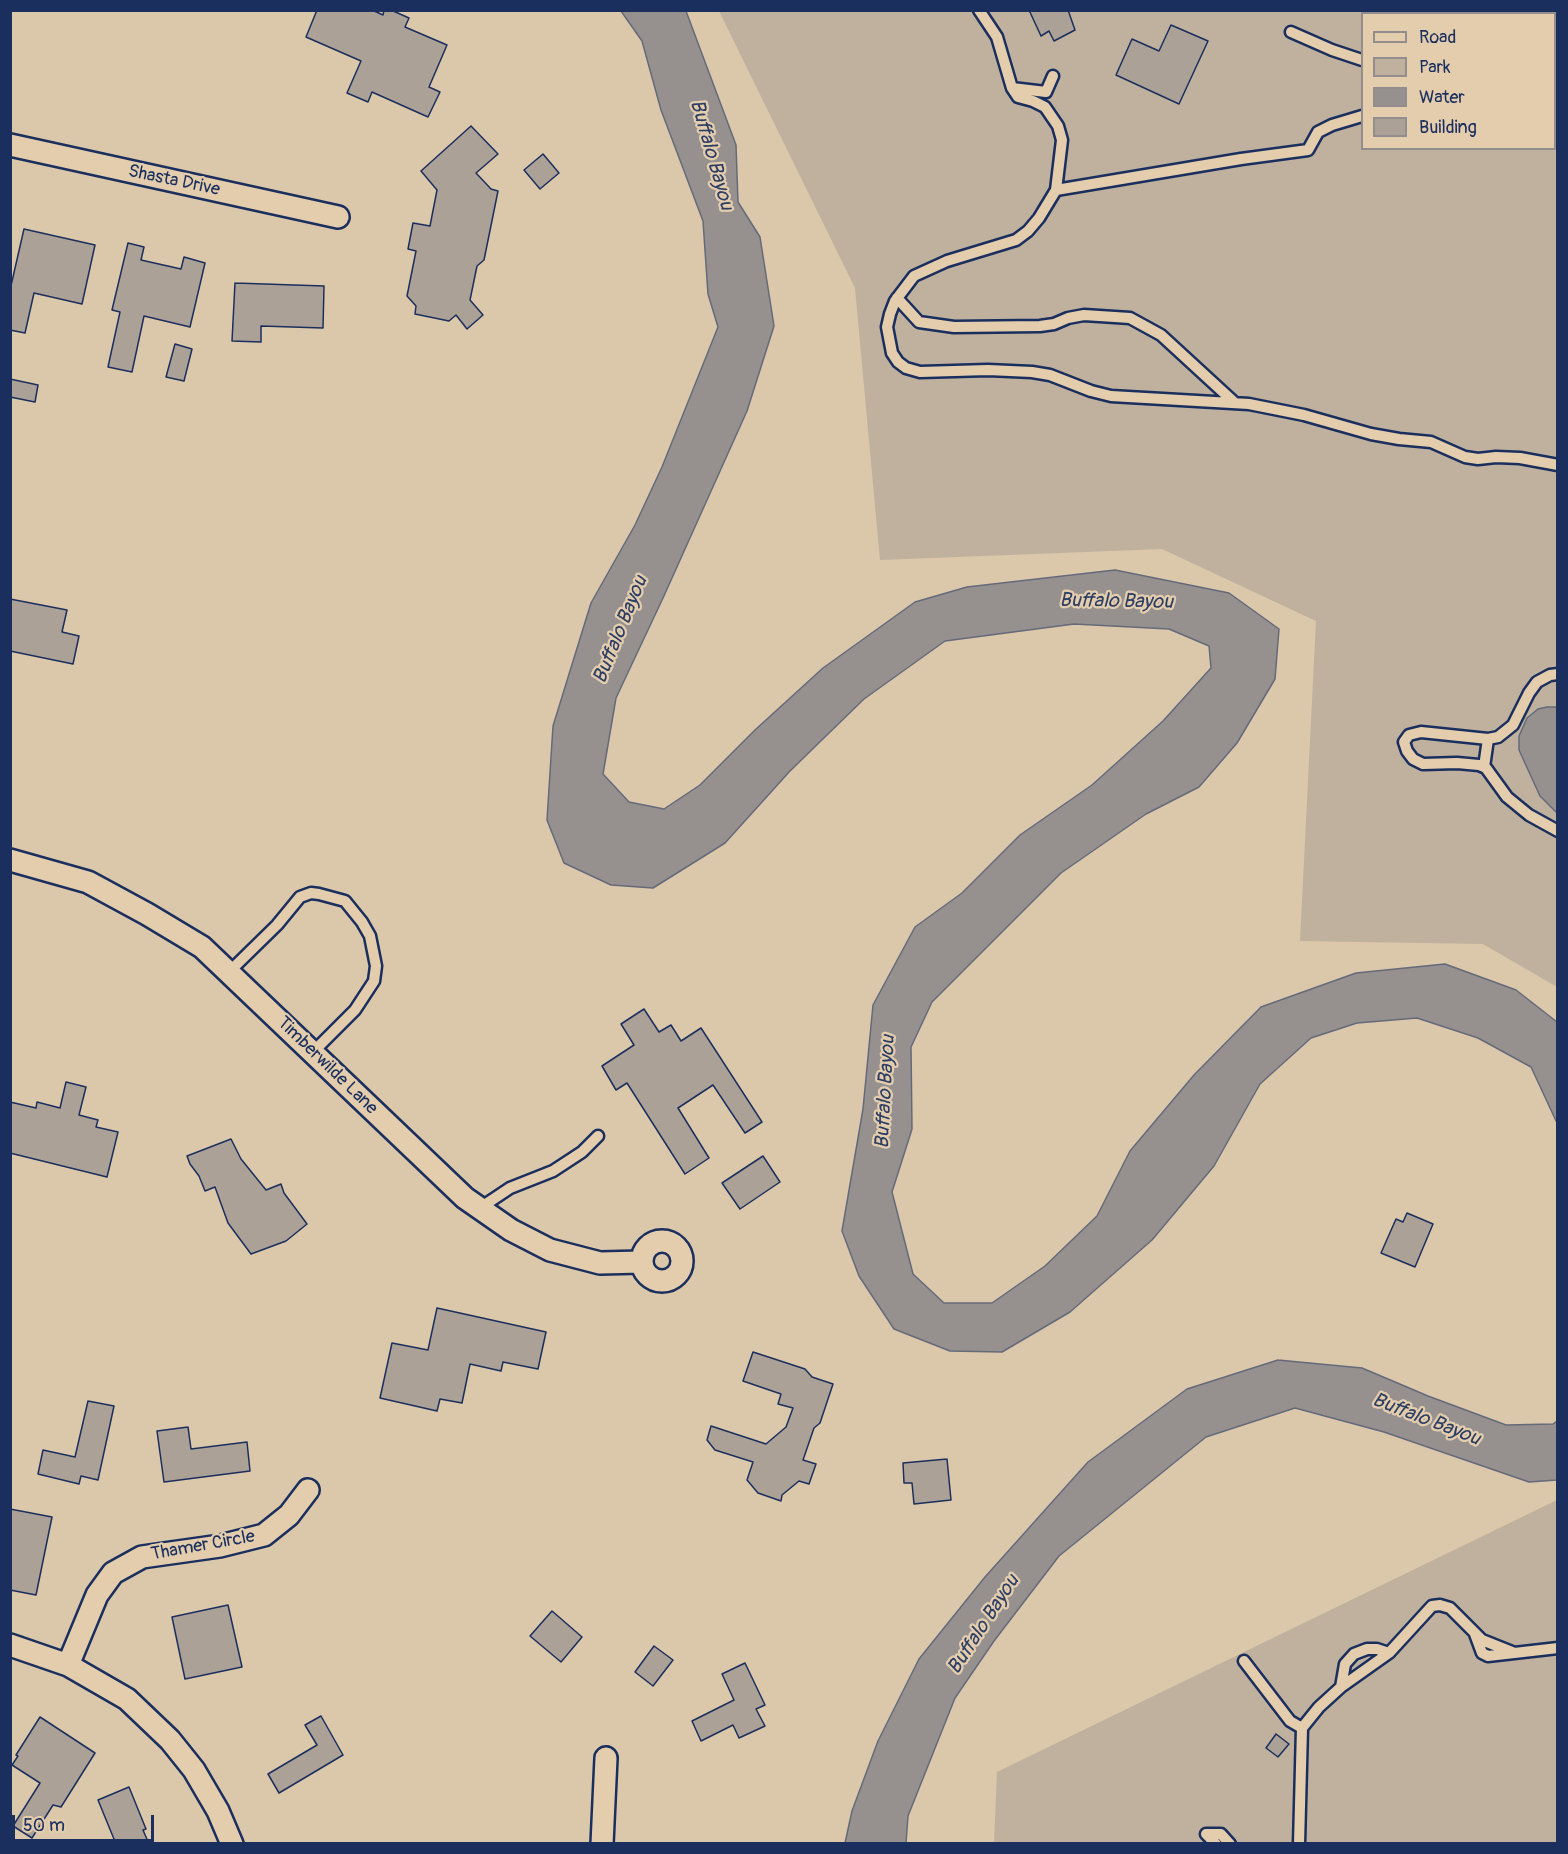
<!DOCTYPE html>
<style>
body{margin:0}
#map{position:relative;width:1568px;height:1854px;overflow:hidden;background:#dbc7aa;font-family:Pangolin,sans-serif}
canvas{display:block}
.frame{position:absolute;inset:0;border:12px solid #1b2f5e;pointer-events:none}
.legend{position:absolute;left:1361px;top:12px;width:195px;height:138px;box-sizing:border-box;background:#e3cdad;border:2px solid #938e8d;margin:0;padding:8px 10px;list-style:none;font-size:18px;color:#1b2f5e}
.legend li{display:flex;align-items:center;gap:12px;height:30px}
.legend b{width:30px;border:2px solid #938e8d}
.scale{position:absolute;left:12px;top:1815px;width:142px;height:27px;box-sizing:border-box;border:3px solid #1b2f5e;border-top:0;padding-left:8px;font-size:18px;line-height:21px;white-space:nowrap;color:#1b2f5e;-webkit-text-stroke:4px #e3cdad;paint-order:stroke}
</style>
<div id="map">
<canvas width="1568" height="1854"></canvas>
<div class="frame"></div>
<ul class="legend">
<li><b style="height:8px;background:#e3cdad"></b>Road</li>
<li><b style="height:16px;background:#bfb19e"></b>Park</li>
<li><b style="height:16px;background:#96918f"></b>Water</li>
<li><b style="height:16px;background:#aca196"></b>Building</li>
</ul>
<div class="scale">50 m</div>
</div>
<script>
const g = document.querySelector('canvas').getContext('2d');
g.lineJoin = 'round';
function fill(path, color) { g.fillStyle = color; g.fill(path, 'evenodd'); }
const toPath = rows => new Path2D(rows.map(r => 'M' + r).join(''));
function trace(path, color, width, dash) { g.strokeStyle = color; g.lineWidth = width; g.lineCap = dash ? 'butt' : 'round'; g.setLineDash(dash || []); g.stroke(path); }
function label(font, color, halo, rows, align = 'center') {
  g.font = font + ' Pangolin,sans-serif'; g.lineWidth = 4.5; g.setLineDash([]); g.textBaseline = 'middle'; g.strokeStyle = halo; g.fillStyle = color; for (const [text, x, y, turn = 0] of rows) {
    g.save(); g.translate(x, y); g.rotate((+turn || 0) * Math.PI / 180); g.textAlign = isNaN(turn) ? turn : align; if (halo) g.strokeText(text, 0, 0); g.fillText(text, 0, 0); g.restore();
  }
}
const green = toPath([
 [719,11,1557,11,1557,987,1483,944,1300,941,1316,621,1162,549,880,560,855,288],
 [1362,14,1554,14,1554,148,1362,148],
 [1557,1500,1557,1843,994,1844,997,1772]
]);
const water = toPath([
 [621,11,686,11,736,145,738,202,760,237,774,326,747,411,663,598,616,698,603,774,629,802,664,809,700,785,755,730,823,668,915,602,967,587,1115,570,1229,593,1279,629,1275,679,1237,743,1199,787,1146,814,1061,873,932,1002,911,1047,912,1129,892,1192,913,1274,944,1303,992,1303,1045,1266,1097,1216,1130,1151,1194,1075,1261,1007,1356,973,1445,964,1516,990,1557,1022,1557,1123,1531,1067,1478,1038,1417,1018,1357,1023,1311,1038,1260,1084,1214,1166,1152,1240,1070,1312,1002,1352,950,1351,894,1329,859,1276,842,1231,863,1109,873,1005,915,927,962,893,1020,835,1092,785,1163,721,1211,668,1209,646,1169,629,1074,624,945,641,864,699,790,771,725,843,653,888,611,885,564,863,547,820,553,726,591,603,635,525,662,467,718,327,708,294,703,221,661,110,642,41,621,11],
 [1547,707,1557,707,1557,813,1540,796,1519,750,1519,736,1527,718,1538,709,1547,707],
 [1278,1360,1362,1368,1428,1396,1506,1425,1553,1424,1557,1421,1557,1480,1529,1482,1384,1432,1295,1408,1206,1437,1059,1556,994,1641,955,1698,908,1816,906,1843,845,1843,852,1811,878,1741,919,1659,985,1577,1088,1462,1187,1389,1278,1360]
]);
const building = toPath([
 [317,10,372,10,383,15,384,10,391,10,409,18,405,27,447,45,429,87,440,92,428,117,372,92,368,102,347,93,361,61,306,37,317,10],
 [1029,10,1068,10,1075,30,1054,41,1049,31,1041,36,1029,10],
 [1171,25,1208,41,1179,104,1116,75,1132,39,1159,51,1171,25],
 [471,126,498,154,476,173,491,189,498,191,484,260,477,266,470,300,483,315,467,329,456,315,449,321,415,314,416,306,407,296,416,251,408,249,413,223,430,226,437,190,421,171,471,126],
 [543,154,559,173,540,189,524,170,543,154],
 [24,229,95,245,82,304,34,293,25,333,10,330,10,290,24,229],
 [128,243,144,247,141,260,181,269,184,257,205,263,190,327,144,316,132,372,108,367,120,312,112,310,128,243],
 [235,283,324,286,323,328,261,326,261,342,232,341,235,283],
 [175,344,192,349,184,381,166,377,175,344],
 [10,379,38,385,35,402,10,397,10,379],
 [10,599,67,610,62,632,79,636,73,664,10,651,10,599],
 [644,1009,659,1032,671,1025,681,1041,701,1028,762,1122,745,1133,713,1085,678,1108,709,1158,685,1174,627,1083,616,1090,602,1066,634,1045,621,1024,644,1009],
 [66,1082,86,1087,79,1115,98,1120,96,1127,118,1132,107,1177,10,1153,10,1102,36,1108,37,1102,60,1108,66,1082],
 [231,1139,241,1159,266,1190,281,1184,284,1193,307,1224,286,1241,251,1254,228,1223,215,1187,205,1191,199,1176,190,1164,187,1156,231,1139],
 [763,1156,780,1182,740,1209,722,1183,763,1156],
 [1407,1213,1433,1224,1415,1267,1381,1253,1396,1219,1403,1222,1407,1213],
 [437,1308,546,1332,538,1369,503,1362,501,1371,470,1364,462,1403,440,1399,437,1411,380,1398,392,1343,428,1350,437,1308],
 [753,1352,805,1369,812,1377,833,1384,820,1423,814,1428,803,1460,816,1464,809,1484,799,1481,782,1495,781,1501,758,1493,747,1480,753,1462,715,1450,707,1440,711,1426,766,1444,786,1427,793,1408,778,1404,781,1394,743,1381,753,1352],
 [88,1401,114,1406,98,1480,81,1476,79,1484,38,1474,43,1450,75,1457,88,1401],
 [188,1427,191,1449,247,1442,250,1471,164,1482,157,1431,188,1427],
 [947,1459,951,1500,914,1504,912,1483,904,1483,903,1463,947,1459],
 [10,1509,52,1517,36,1595,10,1590,10,1509],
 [228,1605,242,1667,185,1679,172,1617,228,1605],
 [552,1611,582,1637,561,1662,530,1636,552,1611],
 [654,1646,673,1660,653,1686,635,1672,654,1646],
 [745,1663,765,1705,756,1709,765,1726,739,1738,733,1725,701,1741,692,1721,734,1700,722,1674,745,1663],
 [321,1716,343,1755,279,1793,268,1774,317,1745,305,1725,321,1716],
 [40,1717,95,1753,61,1807,53,1805,32,1838,13,1826,40,1783,12,1765,18,1756,16,1755,40,1717],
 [1276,1734,1289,1744,1278,1757,1266,1748,1276,1734],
 [129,1787,146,1829,143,1830,149,1844,116,1844,98,1800,129,1787]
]);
const lane = toPath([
 [979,10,997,37,1012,88,1018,97,1033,101,1045,107,1058,126,1062,140,1056,190],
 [1291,32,1332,50,1362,60],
 [1012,88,1046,92,1053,76],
 [1362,116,1332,125,1318,132,1308,150,1241,159,1056,190,1039,218,1028,231,1016,240,947,261,914,276,895,301,890,314,887,327,892,353,898,362,906,368,920,372,988,370,1032,372,1050,375,1091,391,1111,396,1249,404,1304,415,1371,434,1399,439,1431,442,1465,457,1478,459,1496,457,1520,458,1558,465],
 [1554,116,1558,116],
 [897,298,919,322,954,327,1040,326,1054,324,1068,318,1084,315,1130,318,1161,335,1235,403],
 [1558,674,1550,675,1537,682,1529,693,1513,725,1498,737,1488,739,1421,732,1409,735,1404,742,1407,751,1413,759,1423,764,1457,763,1479,765,1486,768,1507,797,1529,815,1558,831],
 [1484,767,1488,739],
 [229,972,277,925,300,897,311,893,319,894,345,901,362,922,370,936,376,966,374,981,355,1010,313,1052],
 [480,1208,510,1188,553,1171,582,1152,598,1136],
 [1475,1634,1482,1653,1488,1656,1558,1648],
 [1244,1661,1290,1721,1302,1728,1299,1844],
 [1341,1687,1345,1664,1354,1654,1367,1649,1377,1649,1389,1653],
 [1302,1728,1319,1707,1341,1687,1389,1653,1432,1606,1440,1605,1450,1608,1482,1640,1512,1652],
 [1216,1844,1206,1834,1221,1834,1230,1844]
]);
const street = toPath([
 [10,145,338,217],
 [10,860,88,882,147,914,202,947,465,1198,511,1230,550,1250,600,1263,642,1262],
 '642 1261a20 20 0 1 1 40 0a20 20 0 1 1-40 0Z',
 [10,1645,68,1665,127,1699,170,1740,194,1770,218,1811,232,1844],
 [68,1665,97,1595,113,1573,142,1557,220,1546,264,1535,289,1515,308,1490],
 [602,1844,606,1758]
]);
const streetNames = [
 ["Shasta Drive",174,181,12],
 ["Timberwilde Lane",327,1066,44],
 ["Thamer Circle",203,1546,-10]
];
const waterNames = [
 ["Buffalo Bayou",711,155,74],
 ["Buffalo Bayou",1116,602,1],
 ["Buffalo Bayou",621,630,-68],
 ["Buffalo Bayou",886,1092,-87],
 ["Buffalo Bayou",1426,1420,21],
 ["Buffalo Bayou",984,1625,-57]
];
fill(green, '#bfb19e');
fill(water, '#96918f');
trace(water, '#656a7b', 1.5);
fill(building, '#aca196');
trace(building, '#1b2f5e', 1.5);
trace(lane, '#1b2f5e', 15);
trace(street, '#1b2f5e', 26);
trace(lane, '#e3cdad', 10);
trace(street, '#e3cdad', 21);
label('18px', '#1b2f5e', '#e3cdad', streetNames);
label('italic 20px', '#2d3e65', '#e3cdad', waterNames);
</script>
